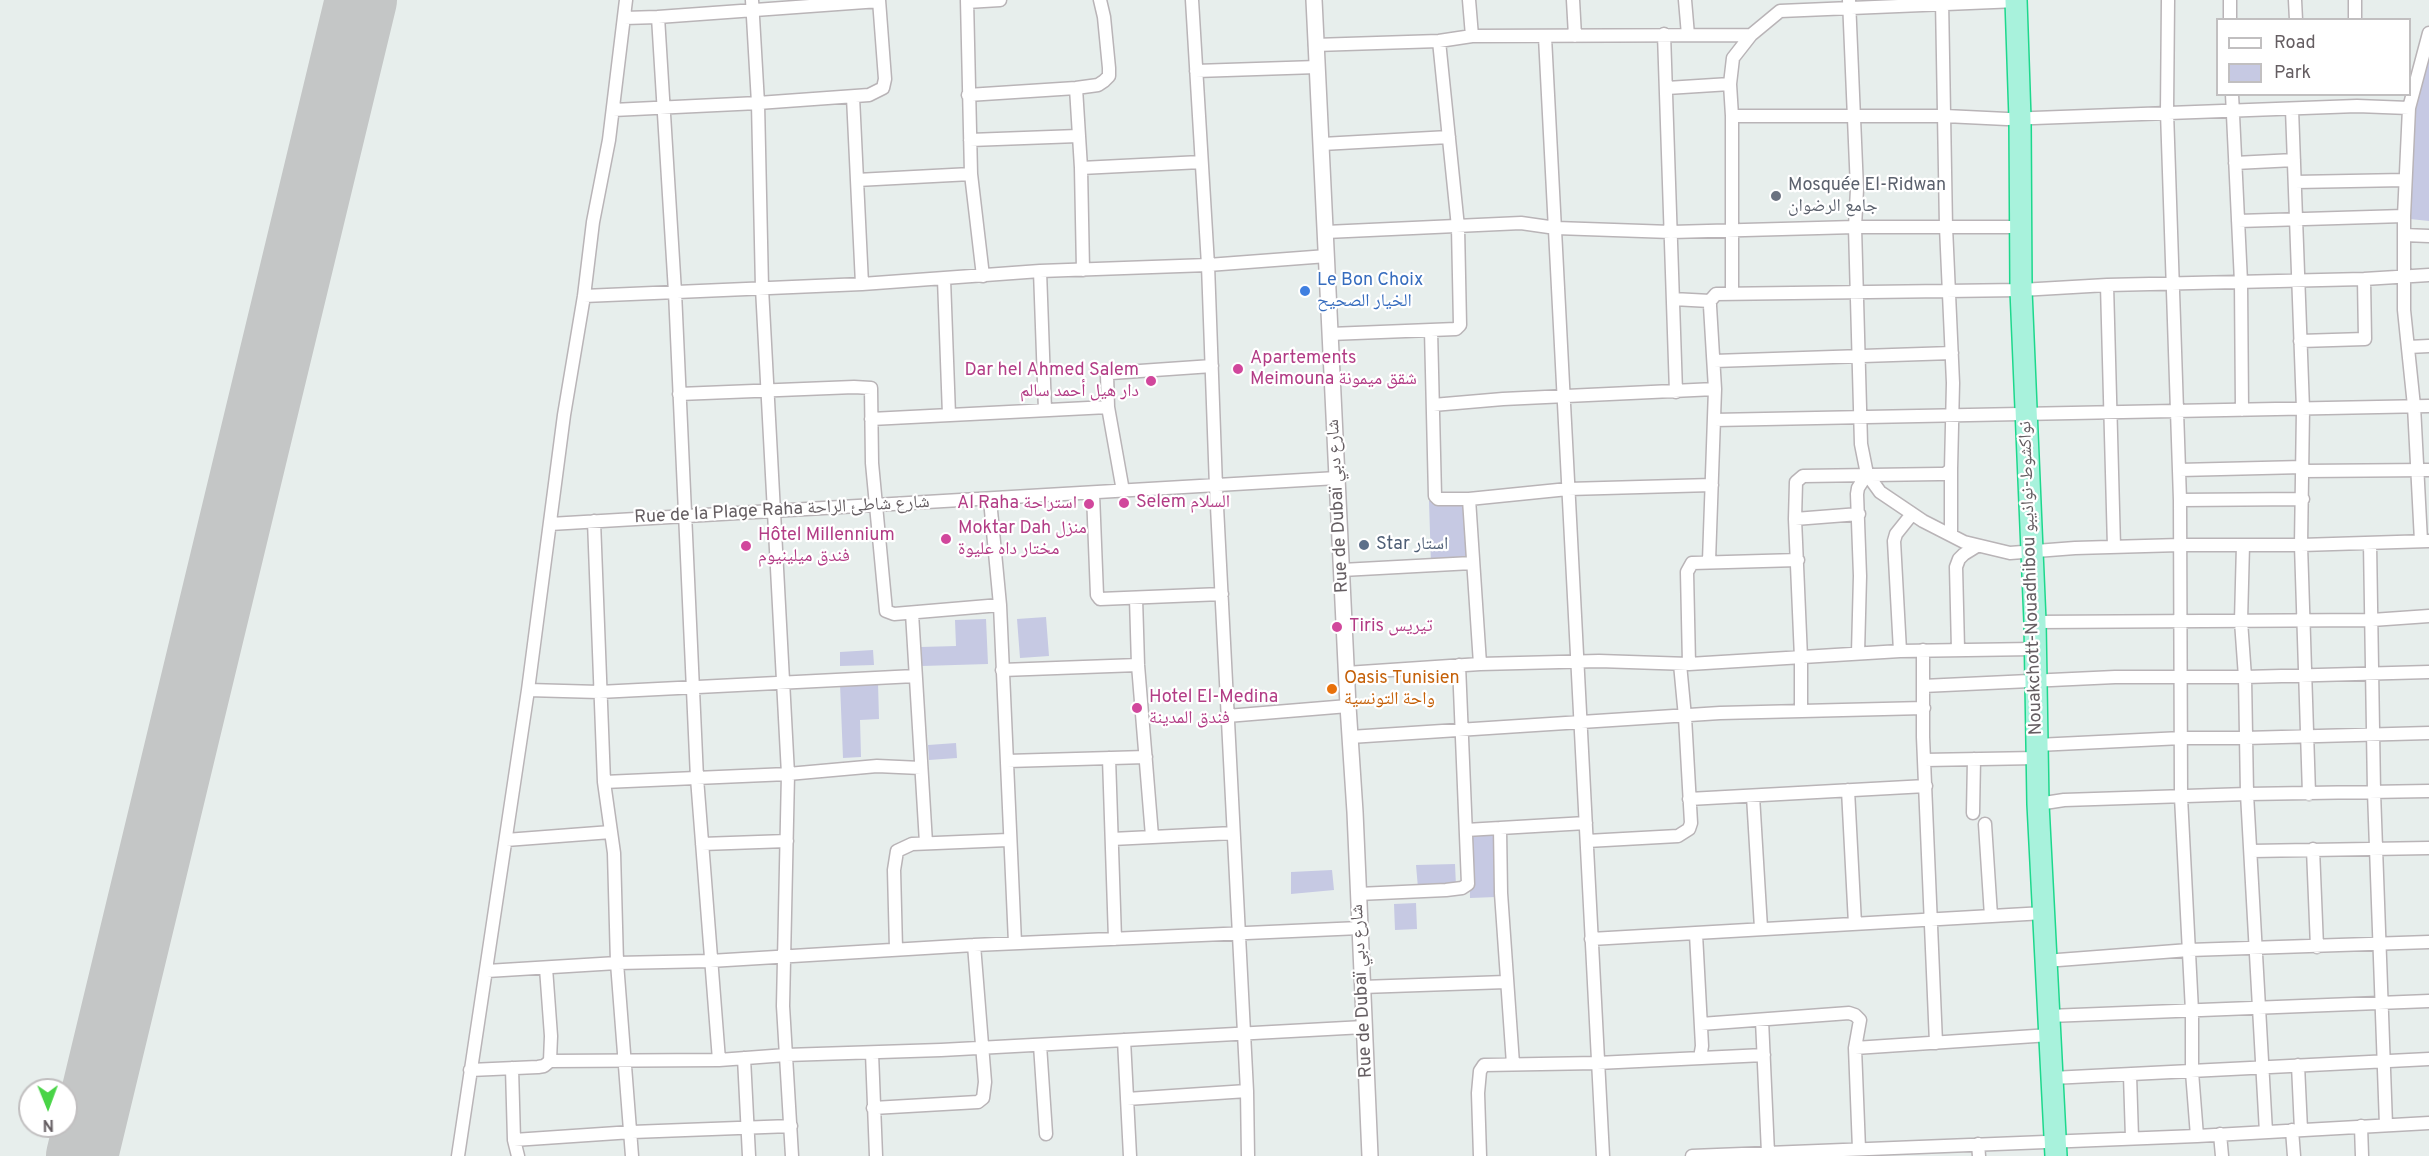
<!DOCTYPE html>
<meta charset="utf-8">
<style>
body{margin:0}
#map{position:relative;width:2429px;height:1156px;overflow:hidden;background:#e7eeec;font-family:Overpass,sans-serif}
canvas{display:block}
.legend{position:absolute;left:2216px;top:18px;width:195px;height:78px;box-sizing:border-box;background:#fff;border:2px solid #c1bfc0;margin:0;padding:8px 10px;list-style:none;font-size:18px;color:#655e62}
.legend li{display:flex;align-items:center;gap:12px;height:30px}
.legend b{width:30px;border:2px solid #c1bfc0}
.north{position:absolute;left:18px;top:1078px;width:60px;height:60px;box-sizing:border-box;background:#fff;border:2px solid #c1bfc0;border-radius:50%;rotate:179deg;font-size:16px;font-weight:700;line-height:24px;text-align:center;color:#655e62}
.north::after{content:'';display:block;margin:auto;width:21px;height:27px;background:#49d447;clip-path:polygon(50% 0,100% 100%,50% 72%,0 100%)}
</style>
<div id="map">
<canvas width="2429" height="1156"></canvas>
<ul class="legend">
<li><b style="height:8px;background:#fff"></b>Road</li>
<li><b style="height:16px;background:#c6c9e3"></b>Park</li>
</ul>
<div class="north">N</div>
</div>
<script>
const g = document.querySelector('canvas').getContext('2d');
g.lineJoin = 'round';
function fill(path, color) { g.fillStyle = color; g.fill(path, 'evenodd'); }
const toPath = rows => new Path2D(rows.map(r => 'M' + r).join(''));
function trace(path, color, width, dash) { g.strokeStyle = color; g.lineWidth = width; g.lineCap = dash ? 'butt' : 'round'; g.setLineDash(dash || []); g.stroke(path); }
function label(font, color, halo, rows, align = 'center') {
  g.font = font + ' Overpass,"Noto Naskh Arabic",sans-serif'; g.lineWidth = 4.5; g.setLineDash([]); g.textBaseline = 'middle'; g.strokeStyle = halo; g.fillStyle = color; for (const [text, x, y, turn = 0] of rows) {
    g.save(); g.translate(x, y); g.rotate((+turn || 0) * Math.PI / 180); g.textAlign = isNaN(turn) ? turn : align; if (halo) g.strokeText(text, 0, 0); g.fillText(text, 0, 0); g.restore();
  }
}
const green = toPath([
 [2429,39,2429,221,2410,219,2411,99],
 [1466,499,1472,560,1431,565,1429,501],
 [1046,617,1049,656,1020,658,1017,619],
 [986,619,988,664,922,666,921,647,956,646,955,620],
 [873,650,874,665,840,666,840,652],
 [878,682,879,719,860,720,861,757,843,758,840,684],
 [956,743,957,758,929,760,928,745],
 [1496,831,1496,897,1470,898,1469,833],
 [1455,864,1456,886,1418,888,1416,865],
 [1332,870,1334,890,1291,894,1291,872],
 [1416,903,1417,929,1395,930,1394,904]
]);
const runway = toPath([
 [82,1156,361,0]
]);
const minor = toPath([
 [752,0,758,103,762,288,788,774,783,1006,792,1156],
 [967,0,971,174,983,276],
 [1192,0,1208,265,1216,487,1247,1091,1248,1156],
 [1469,0,1472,36],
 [1573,0,1575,36],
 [1685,0,1688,35],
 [1849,0,1857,189,1855,227,1861,444,1867,474,1880,492,1923,521,1964,542,2010,553,2075,548,2180,545,2301,545,2429,541],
 [2168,0,2167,112,2180,500,2181,797,2192,1011,2192,1072,2197,1136],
 [2230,0,2230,20],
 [2295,0,2296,20],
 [2355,0,2355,20],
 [967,2,1000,0],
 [658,17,879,1],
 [624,18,658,17,675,292,697,778,719,1060],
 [1664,34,1676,392],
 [1545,37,1603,1156],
 [1315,45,1439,41,1472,36,1751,35],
 [1196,71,1317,67],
 [1076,88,1081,168,1083,270],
 [1667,88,1730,84],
 [2232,94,2241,282,2242,410],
 [968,95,1076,88,1098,85,1104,81,1109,76,1109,68,1104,17,1100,0],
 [853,97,862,284],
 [2409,108,2404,216,2404,310,2414,406,2421,541],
 [2292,109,2303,409,2301,545,2309,794],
 [613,110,758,103,869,95,883,88,885,79,879,0],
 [1732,116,1945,116,2007,119,2357,106,2409,108,2429,33],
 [970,140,1078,136],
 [1322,144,1449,137],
 [2235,163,2294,160],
 [1081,168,1201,162],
 [857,180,971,174],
 [2295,182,2405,180],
 [2238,221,2404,216],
 [1326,232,1521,223,1556,228,1671,232,1855,227,2022,227],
 [2404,235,2429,236],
 [1040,271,1045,410],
 [944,279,949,415],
 [2107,285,2114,547],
 [1732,293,1732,116,1730,84,1733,58,1751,35,1780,11,2017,1],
 [584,296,862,284,1040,271,1208,265,1327,256],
 [1673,299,1710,301],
 [1431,330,1435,496,1438,499,1469,499,1568,489,1712,485],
 [1330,334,1456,329,1460,325,1458,227,1439,41],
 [2300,341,2365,339,2364,279],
 [2408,347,2429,346],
 [1714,361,1952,353],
 [679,394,854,387,871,388,872,463,886,611,894,614,1000,605],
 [1433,405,1503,399,1715,389],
 [871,419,1108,407],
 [1714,420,2429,406],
 [2179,470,2303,467],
 [2303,471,2429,470],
 [1123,491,1108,407,1107,375,1111,373,1212,366],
 [1093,494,1097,595,1100,599,1222,594],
 [1469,499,1480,664],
 [990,500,1000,605,1015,943],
 [2180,500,2303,499],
 [1795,519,1859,514],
 [594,521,604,782,614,853,617,963,632,1156],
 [550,524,1337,478],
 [1951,535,1951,469],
 [2370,543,2374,792,2386,1125],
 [2243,545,2241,621,2245,677,2247,794,2266,1132],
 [1709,561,1715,389,1710,306,1710,301,1716,294,2021,290,2107,285,2364,279,2429,275],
 [1342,570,1472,563],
 [1136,598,1138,665,1152,836],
 [912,613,926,843],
 [2035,622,2372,620,2429,616],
 [1958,649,1956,567,1959,559,1964,554,1977,546],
 [1923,650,1923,737,1936,1043],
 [1900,651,1894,541,1896,534,1912,514],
 [1858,653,1860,576,1857,494,1858,488,1867,474],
 [1689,664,1687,572,1692,563,1798,560],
 [1002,670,1138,665],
 [1346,673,1480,664,1599,661,1689,664,1900,651,2034,649],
 [1923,686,2115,677,2245,677,2429,672],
 [528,690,599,692,915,676],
 [1801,711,1801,658,1795,519,1796,482,1803,476,1939,474,1945,474,1951,469,1953,383,1946,227,1942,0],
 [1227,716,1348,706],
 [1350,737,1720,713,1924,708],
 [2037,745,2182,738,2245,738,2429,733],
 [1109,758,1115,939],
 [1924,760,2037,758],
 [1007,761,1146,757],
 [604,782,788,774,877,766,921,768],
 [1848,790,1855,924],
 [1753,796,1761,928],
 [1689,799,1926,786],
 [2038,804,2064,800,2247,794,2429,791],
 [1973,813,1974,759],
 [1985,824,1991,916],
 [1500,828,1501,893,1513,1064],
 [1466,830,1586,823],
 [1112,839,1233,833],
 [506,840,611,832],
 [1587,841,1678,836,1689,829,1691,823,1685,717,1680,664],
 [702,844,787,841],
 [2313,849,2317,947],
 [2251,851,2429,848],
 [1358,894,1446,890,1462,888,1468,884,1459,665],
 [1696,934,1702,1046,1700,1058],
 [1591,939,2044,913],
 [896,949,894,870,897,851,912,844,1008,840],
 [2045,961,2189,950,2429,942],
 [487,971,617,963,710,961,974,945,1360,928],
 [1362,987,1506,982],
 [2049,1016,2429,1001],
 [1762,1020,1768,1153],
 [1701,1024,1849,1013,1855,1015,1860,1020,1855,1048,1859,1149],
 [1124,1040,1130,1156],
 [1040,1045,1046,1134],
 [1855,1048,2050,1035],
 [872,1053,876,1156],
 [744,1058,749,1156],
 [550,1061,719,1060,786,1055,941,1050,1364,1027],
 [2298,1065,2301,1130],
 [512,1068,514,1140,518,1156],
 [470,1070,538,1067,544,1066,550,1061,551,1036,546,968],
 [2130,1075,2132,1138],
 [2052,1078,2429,1059],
 [1127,1099,1247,1091],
 [873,1108,978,1102,983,1098,985,1082,974,945],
 [2361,1126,2362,1156],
 [2292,1130,2294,1156],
 [2220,1134,2222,1156],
 [514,1140,632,1132,791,1126],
 [1978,1144,1979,1156],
 [458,1156,528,690,564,415,584,296,593,222,609,140,626,0],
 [1480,1156,1478,1093,1480,1071,1484,1065,1597,1063,1764,1055],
 [1692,1156,2197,1136,2429,1123]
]);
const tertiary = toPath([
 [1314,0,1348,706,1355,812,1370,1156]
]);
const trunk = toPath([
 [2016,0,2020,119,2021,290,2035,622,2038,804,2056,1156]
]);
const markers = [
 [1776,196,6,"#6b7280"],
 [1305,291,6,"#3f7fe0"],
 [1238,369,6,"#d1479c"],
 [1151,381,6,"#d1479c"],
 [1124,503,6,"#d1479c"],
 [1089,504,6,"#d1479c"],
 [946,539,6,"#d1479c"],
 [1364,545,6,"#5c6f8a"],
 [746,546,6,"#d1479c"],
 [1337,627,6,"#d1479c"],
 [1332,689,6,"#e8710a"],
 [1137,708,6,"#d1479c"]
];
const worshipNames = [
 ["Mosquée El-Ridwan",1788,186],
 ["جامع الرضوان",1788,207]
];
const shopNames = [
 ["Le Bon Choix",1317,281],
 ["الخيار الصحيح",1317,302]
];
const hotelNames = [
 ["Apartements",1250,359],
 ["Meimouna شقق ميمونة",1250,380],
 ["Dar hel Ahmed Salem",1139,371,"right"],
 ["دار هيل أحمد سالم",1139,392,"right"],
 ["Selem السلام",1136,503],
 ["Al Raha استراحة",1077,504,"right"],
 ["Moktar Dah منزل",958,529],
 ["مختار داه عليوة",958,550],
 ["Hôtel Millennium",758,536],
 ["فندق ميلينيوم",758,557],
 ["Tiris تيريس",1349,627],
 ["Hotel El-Medina",1149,698],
 ["فندق المدينة",1149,719]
];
const streetNames = [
 ["Rue de Dubaï شارع دبي",1339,506,-93],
 ["Rue de la Plage Raha شارع شاطئ الراحة",782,511,-3],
 ["Nouakchott-Nouadhibou نواكشوط-نواذيبو",2032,578,-92],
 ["Rue de Dubaï شارع دبي",1363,991,-93]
];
const serviceNames = [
 ["Star استار",1376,545]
];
const foodNames = [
 ["Oasis Tunisien",1344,679],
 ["واحة التونسية",1344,700]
];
fill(green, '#c6c9e3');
trace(runway, '#c4c6c6', 72);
trace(minor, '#b9b4b7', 15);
trace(tertiary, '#b9b4b7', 18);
trace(trunk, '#1dd88d', 24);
trace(minor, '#fff', 12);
trace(tertiary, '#fff', 15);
trace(trunk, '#a8f2dc', 21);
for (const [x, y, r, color] of markers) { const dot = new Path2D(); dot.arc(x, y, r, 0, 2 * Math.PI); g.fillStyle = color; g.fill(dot); trace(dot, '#fff', 2); }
label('18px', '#5b616d', '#fff', worshipNames, 'left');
label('18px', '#366cbe', '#fff', shopNames, 'left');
label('18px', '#b23c85', '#fff', hotelNames, 'left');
label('18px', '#655e62', '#fff', streetNames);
label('18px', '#4e5e75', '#fff', serviceNames, 'left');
label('18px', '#c56008', '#fff', foodNames, 'left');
</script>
